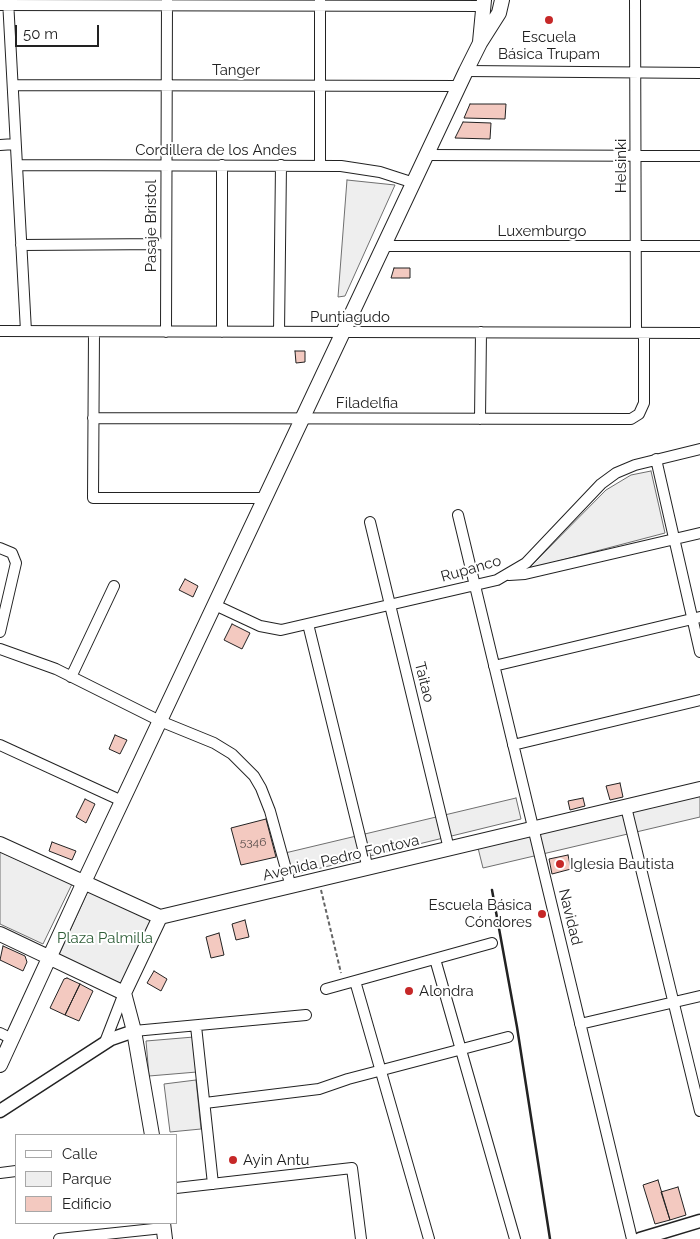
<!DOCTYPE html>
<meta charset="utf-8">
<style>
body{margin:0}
#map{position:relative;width:700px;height:1239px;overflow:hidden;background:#fff;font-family:Raleway,sans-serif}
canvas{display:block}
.legend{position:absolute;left:15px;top:1134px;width:162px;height:90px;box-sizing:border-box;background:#fff;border:1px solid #a7a7a7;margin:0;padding:6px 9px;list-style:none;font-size:15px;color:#222}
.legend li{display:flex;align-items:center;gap:10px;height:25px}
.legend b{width:25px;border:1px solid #a7a7a7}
.scale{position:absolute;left:15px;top:25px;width:84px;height:22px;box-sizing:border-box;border:2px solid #222;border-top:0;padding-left:6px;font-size:15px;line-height:18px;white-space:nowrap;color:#222;-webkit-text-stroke:4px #fff;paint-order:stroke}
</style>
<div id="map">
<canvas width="700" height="1239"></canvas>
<ul class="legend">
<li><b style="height:6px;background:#fff"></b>Calle</li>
<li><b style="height:14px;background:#eee"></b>Parque</li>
<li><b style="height:14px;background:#f3c9c0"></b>Edificio</li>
</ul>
<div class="scale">50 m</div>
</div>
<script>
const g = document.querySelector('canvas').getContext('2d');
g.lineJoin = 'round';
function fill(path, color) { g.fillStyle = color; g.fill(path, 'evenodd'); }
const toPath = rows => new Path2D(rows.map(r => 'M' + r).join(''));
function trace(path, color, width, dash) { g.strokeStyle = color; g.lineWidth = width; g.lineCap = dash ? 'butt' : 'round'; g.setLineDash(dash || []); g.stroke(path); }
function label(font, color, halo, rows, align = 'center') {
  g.font = font + ' Raleway,sans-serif'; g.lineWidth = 4; g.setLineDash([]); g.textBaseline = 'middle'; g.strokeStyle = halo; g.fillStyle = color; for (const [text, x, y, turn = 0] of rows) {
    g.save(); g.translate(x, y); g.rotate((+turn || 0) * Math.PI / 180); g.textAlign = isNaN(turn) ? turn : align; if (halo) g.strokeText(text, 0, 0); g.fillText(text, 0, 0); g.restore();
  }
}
const green = toPath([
 [347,180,395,185,345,296,338,297,347,180],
 [651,471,665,533,528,569,606,490,631,475,651,471],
 [700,795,700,817,483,868,478,848,700,795],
 [516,798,521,819,292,875,285,853,516,798],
 [0,852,72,884,43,944,0,924,0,852],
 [88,891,152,920,122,984,59,955,88,891],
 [194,1037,197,1072,149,1076,146,1041,194,1037],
 [196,1080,201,1129,170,1132,164,1084,196,1080]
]);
const building = toPath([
 [470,104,506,104,505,119,464,118,470,104],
 [463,122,491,123,490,139,455,138,463,122],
 [394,268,410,268,410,278,391,278,394,268],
 [295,351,305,351,305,362,296,363,295,351],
 [185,579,198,586,193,597,179,590,185,579],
 [232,624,250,633,242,649,224,640,232,624],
 [115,735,127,740,120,754,109,749,115,735],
 [620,783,623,797,610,800,606,786,620,783],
 [583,798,585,806,570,810,568,801,583,798],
 [85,799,95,804,86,823,76,817,85,799],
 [266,819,276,857,241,865,231,828,266,819],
 [52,842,76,851,72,860,49,851,52,842],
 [568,855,571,869,552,874,549,859,568,855],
 [245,920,249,937,236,940,232,924,245,920],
 [219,933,224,955,211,958,206,937,219,933],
 [3,946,25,956,27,962,23,971,0,960,3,946],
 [154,971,167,979,161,991,147,983,154,971],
 [67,978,80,984,65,1015,50,1008,64,979,67,978],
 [80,984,93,991,79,1021,65,1015,80,984],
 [658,1180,670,1220,655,1224,643,1185,658,1180],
 [678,1187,686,1215,670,1220,661,1192,678,1187]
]);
const path = toPath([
 [321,890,341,973]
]);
const minor = toPath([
 [8,0,26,331],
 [635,0,636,333],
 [0,5,484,6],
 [466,71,700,73],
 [13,85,460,86],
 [0,145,15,144],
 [427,155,700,156],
 [17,165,341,166,380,172,414,183],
 [222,165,222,332],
 [320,165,320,0],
 [21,245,166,244],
 [384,246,700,246],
 [0,331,700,333],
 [94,332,93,498,265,498],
 [166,332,167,0],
 [279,332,281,165],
 [93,418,631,419,639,414,644,403,644,333],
 [480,419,481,332],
 [656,459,700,652],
 [458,515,632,1239],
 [370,522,449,849],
 [0,548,12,553,16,563,0,632],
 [509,575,525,574,700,533],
 [215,605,260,626,281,630,497,580,526,563,601,484,616,473,635,465,700,449],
 [308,624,368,869],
 [0,649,56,669,160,721,214,743,232,754,254,776,261,788,270,811,291,887],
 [494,666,700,617],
 [71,677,114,586],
 [0,745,122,801],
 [513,745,700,700],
 [626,807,700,1111],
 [435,959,515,1239],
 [355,981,429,1239],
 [326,989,492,943],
 [580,1024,700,996],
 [196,1026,213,1184],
 [134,1031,306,1015],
 [0,1033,12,1039],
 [105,1042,124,993],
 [205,1103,319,1089,348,1079,508,1037],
 [0,1173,16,1171],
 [176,1188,352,1168,361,1239],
 [59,1239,163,1228]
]);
const tertiary = toPath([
 [0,1111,111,1039,134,1031],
 [640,1239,700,1221]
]);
const secondary = toPath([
 [480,42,484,0],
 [0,844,160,917,700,789],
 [0,934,124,993],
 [0,1065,84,882,466,71,480,43,499,13,502,0],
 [152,1135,134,1031,124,993,160,917],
 [163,1223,165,1239]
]);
const wall = toPath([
 [492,890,517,1027,550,1239]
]);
const markers = [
 [549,20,5,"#c62828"],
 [560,864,5,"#c62828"],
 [542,914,5,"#c62828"],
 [409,991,5,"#c62828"],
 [233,1160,5,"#c62828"]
];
const numberNames = [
 ["5346",253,842]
];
const poiNames = [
 ["Escuela",549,37,"center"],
 ["Básica Trupam",549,54,"center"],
 ["Iglesia Bautista",570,864],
 ["Escuela Básica",532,905,"right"],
 ["Cóndores",532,922,"right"],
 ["Alondra",419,991],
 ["Ayin Antu",243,1160]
];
const streetNames = [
 ["Tanger",236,70],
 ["Cordillera de los Andes",216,150],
 ["Helsinki",621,166,-90],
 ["Pasaje Bristol",151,226,-90],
 ["Luxemburgo",542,231],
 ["Puntiagudo",350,317],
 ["Filadelfia",367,403],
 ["Rupanco",471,569,-16],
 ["Taitao",424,682,76],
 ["Avenida Pedro Fontova",341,858,-13],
 ["Navidad",570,917,76]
];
const parkNames = [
 ["Plaza Palmilla",105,938]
];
fill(green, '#eee');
trace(green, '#6f6f6f', 1);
fill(building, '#f3c9c0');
trace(building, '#222', 1);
trace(minor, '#222', 12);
trace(tertiary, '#222', 15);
trace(secondary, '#222', 16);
trace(path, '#646464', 2, [4, 2.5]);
trace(minor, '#fff', 10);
trace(tertiary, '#fff', 12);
trace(secondary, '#fff', 14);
trace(wall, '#222', 2.5);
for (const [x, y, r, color] of markers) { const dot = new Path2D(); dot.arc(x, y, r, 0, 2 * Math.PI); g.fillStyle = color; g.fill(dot); trace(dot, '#fff', 2); }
label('12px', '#564c4a', null, numberNames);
label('15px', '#222', '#fff', poiNames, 'left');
label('15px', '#222', '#fff', streetNames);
label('15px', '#2f5e38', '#fff', parkNames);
</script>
